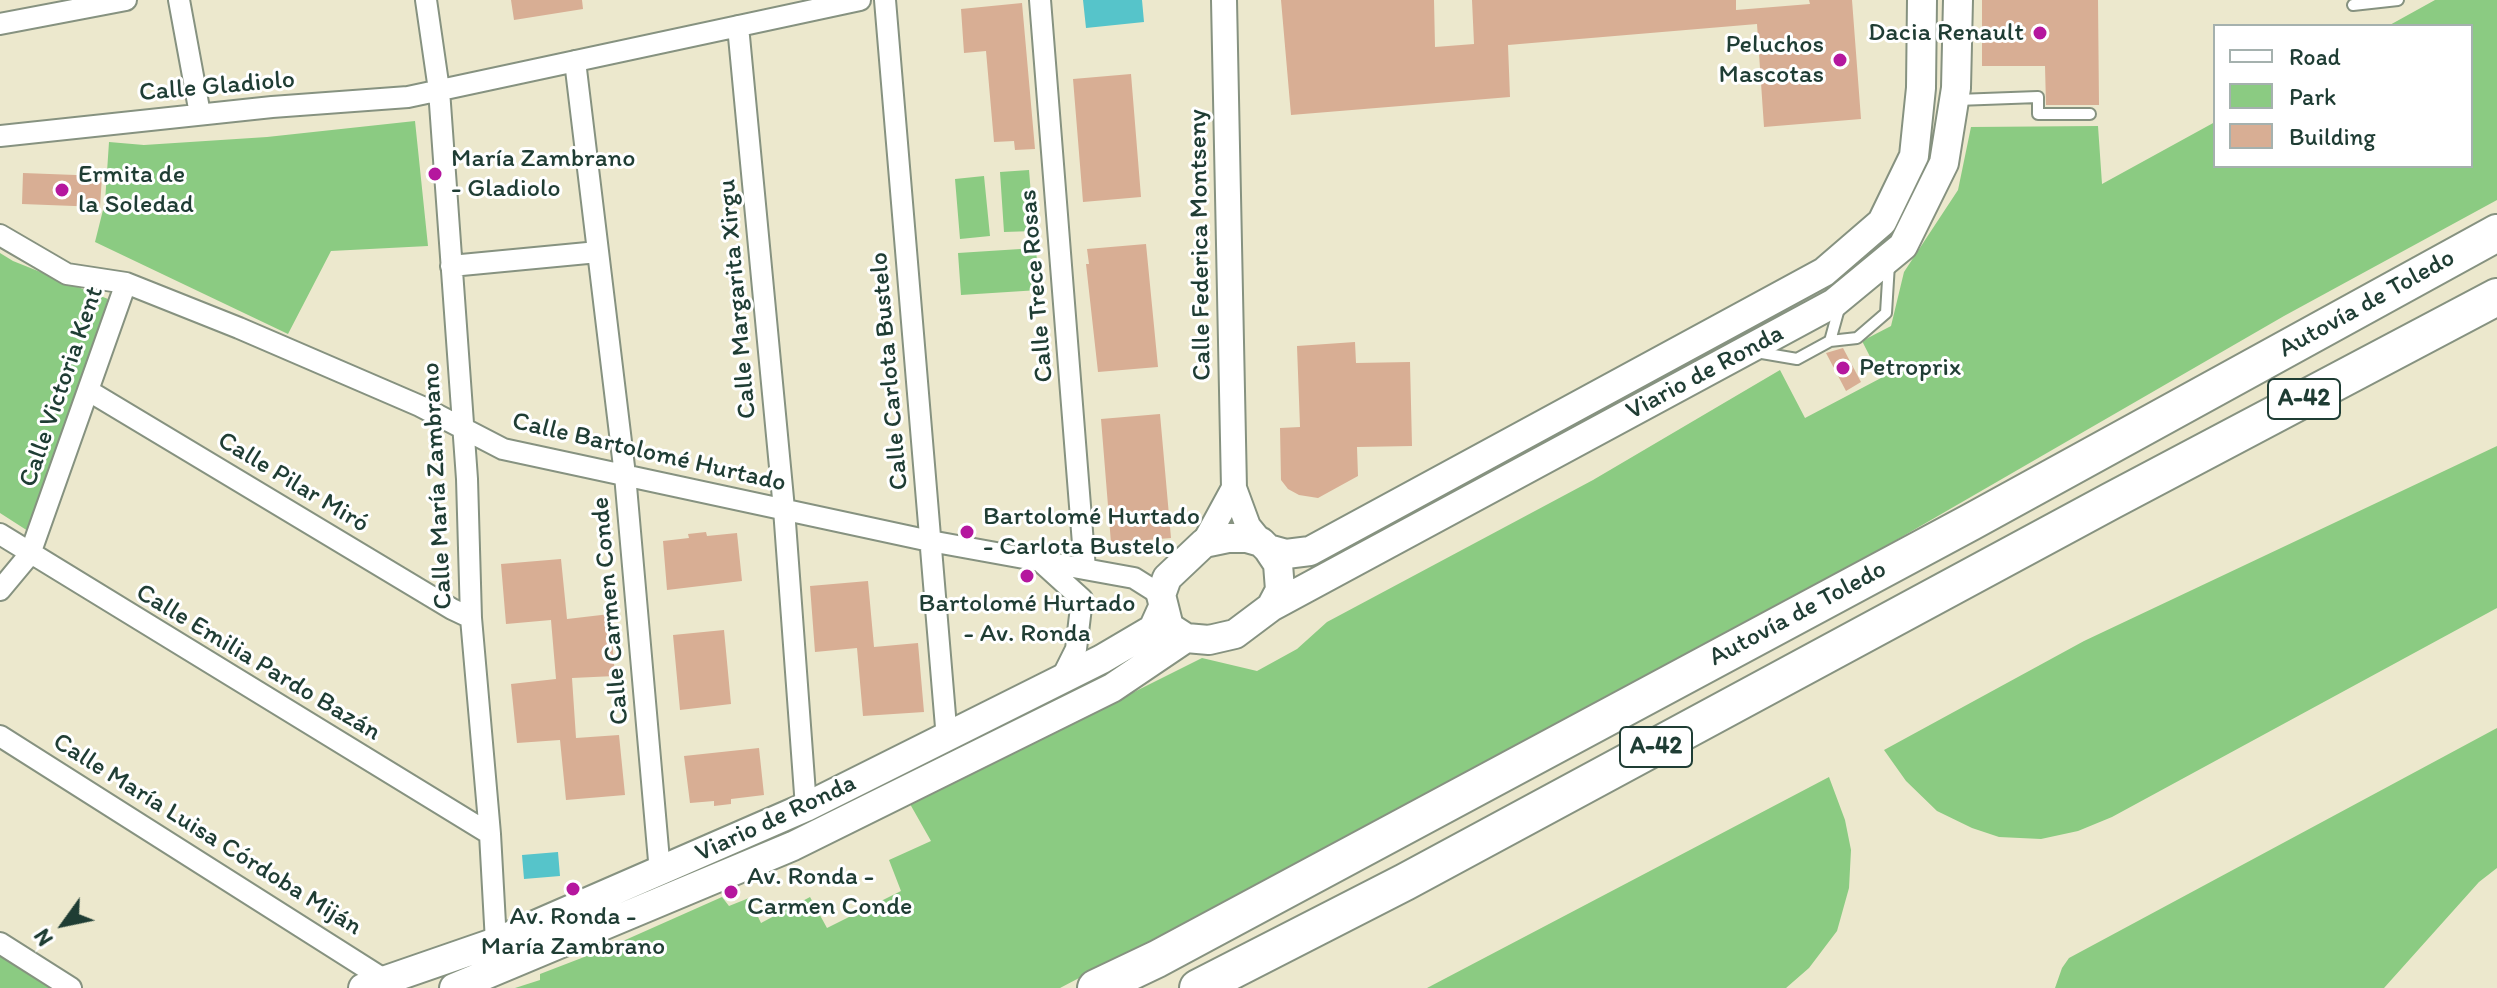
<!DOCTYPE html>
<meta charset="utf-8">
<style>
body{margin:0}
#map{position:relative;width:2497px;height:988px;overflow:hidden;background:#ece8cd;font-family:Itim,sans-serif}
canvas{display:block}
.legend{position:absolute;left:2213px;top:24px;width:260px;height:144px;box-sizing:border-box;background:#fff;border:2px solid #a5b1ae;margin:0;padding:10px 14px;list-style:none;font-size:24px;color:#1f3d34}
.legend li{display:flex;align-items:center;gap:16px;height:40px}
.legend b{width:40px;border:2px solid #a5b1ae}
.north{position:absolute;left:24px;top:884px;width:80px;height:80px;-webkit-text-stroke:6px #fff;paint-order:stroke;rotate:237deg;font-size:22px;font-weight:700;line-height:32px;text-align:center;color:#1f3d34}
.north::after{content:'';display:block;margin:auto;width:28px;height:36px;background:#1f3d34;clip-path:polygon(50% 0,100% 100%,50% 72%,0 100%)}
</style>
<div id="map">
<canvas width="2497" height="988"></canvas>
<ul class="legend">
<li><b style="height:10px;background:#fff"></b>Road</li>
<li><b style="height:22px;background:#8bcb82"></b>Park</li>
<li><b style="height:22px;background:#d8ae94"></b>Building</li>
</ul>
<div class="north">N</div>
</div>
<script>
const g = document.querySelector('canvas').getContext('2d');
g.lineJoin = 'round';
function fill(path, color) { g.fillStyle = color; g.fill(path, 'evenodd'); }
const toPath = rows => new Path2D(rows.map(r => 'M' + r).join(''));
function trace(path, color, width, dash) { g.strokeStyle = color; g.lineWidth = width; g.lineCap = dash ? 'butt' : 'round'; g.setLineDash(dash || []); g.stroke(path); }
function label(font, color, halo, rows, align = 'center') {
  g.font = font + ' Itim,sans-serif'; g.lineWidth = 6; g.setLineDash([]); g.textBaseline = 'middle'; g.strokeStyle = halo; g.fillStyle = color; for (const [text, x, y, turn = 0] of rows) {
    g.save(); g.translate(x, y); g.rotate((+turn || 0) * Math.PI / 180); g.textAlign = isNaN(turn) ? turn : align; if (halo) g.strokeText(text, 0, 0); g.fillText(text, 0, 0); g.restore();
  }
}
const green = toPath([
 [2435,0,2497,0,2497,200,2284,316,1860,561,1530,742,1060,988,515,988,540,980,540,974,605,949,722,897,729,906,749,898,761,923,810,897,827,928,901,891,889,860,931,841,910,804,1202,658,1257,671,1297,649,1327,622,1593,480,1780,370,1805,418,1881,378,1862,341,1891,326,1904,272,1958,190,1971,127,2098,126,2102,184,2215,122,2215,166,2471,166,2471,26,2388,26],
 [415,121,428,246,331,251,288,334,95,242,105,202,109,142,144,145,267,137],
 [1029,170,1034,231,1004,232,1000,172],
 [984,176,990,236,960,239,955,179],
 [1036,248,1039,290,961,295,958,253],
 [0,253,13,261,108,299,84,375,28,531,0,513],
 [2497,446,2497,608,2112,817,2078,831,2041,839,1999,837,1972,828,1937,811,1906,781,1884,750,2084,641],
 [2497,728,2497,868,2479,882,2384,988,2055,988,2062,968,2069,958],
 [1829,777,1845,820,1851,850,1849,888,1837,931,1809,968,1786,988,1427,988],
 [0,956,51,988,0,988]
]);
const water = toPath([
 [1083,0,1142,0,1144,22,1086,28],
 [558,852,560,876,524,879,522,855]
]);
const building = toPath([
 [511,0,582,0,583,9,514,20],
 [1281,0,1434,0,1435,47,1474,44,1472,0,1736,0,1736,10,1810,4,1809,0,1852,0,1861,119,1764,127,1757,24,1508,45,1510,97,1291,115],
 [1982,0,2098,0,2099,105,2046,105,2045,66,1982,66],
 [1022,3,1035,149,1015,150,1014,141,994,142,986,51,964,53,961,9],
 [1131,74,1141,197,1083,202,1073,79],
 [23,173,102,176,100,207,22,204],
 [1146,244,1158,367,1098,372,1086,264,1089,264,1087,249],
 [1355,342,1356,363,1410,362,1412,446,1357,447,1358,476,1318,498,1299,495,1288,489,1281,480,1280,428,1300,427,1297,346],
 [1843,348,1861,382,1846,391,1826,353],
 [1160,414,1171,538,1111,543,1101,419],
 [706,532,707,536,737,533,742,581,667,590,663,541,689,538,688,534],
 [561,559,567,619,610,614,615,676,572,678,576,738,619,735,625,795,566,800,560,740,517,743,511,684,556,679,551,620,506,624,501,564],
 [868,581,874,647,918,643,924,712,863,716,857,648,815,652,810,586],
 [724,630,731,704,680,710,673,635],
 [759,748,764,795,731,799,731,804,714,806,714,801,690,803,684,756]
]);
const service = toPath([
 [2353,5,2398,0],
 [1957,100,2038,97,2038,114,2090,114],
 [1830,341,1857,338,1886,313,1889,264],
 [1756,352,1797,359,1830,341,1840,305]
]);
const minor = toPath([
 [179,0,200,114],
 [426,0,439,90,467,479,471,618,490,834,496,942,499,953],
 [885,0,947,739],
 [1040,0,1085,569],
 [0,24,126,0],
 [738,26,784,509,806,807],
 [575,61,625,475,660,872],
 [0,136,272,107,408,97,860,0],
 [0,235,67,274,126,283,239,328,420,406,503,449,930,541,1134,578,1161,595],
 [451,266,598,252],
 [89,391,452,609,471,618],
 [0,534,490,834],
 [1039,560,1082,599,1076,649,1061,679],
 [0,590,30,554,126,283],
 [0,736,385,980],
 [0,943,71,988]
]);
const tertiary = toPath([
 [1224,0,1234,488,1248,526,1261,542],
 [1204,543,1234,488]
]);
const secondary = toPath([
 [1228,538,1247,538,1261,542,1268,549,1278,564,1280,590,1271,607,1235,634,1209,640,1186,638,1169,627,1161,595,1167,578,1204,543,1228,538],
 [1268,549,1286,554,1310,551,1824,272,1882,222,1914,156,1921,88,1922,0],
 [1271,607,1834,303,1903,246,1944,163,1956,88,1958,0],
 [363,988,496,942,806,807,1102,659,1153,629,1163,607],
 [454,988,793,846,1112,688,1186,638]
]);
const motorway = toPath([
 [1096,988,1157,959,1971,522,2497,233],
 [1198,988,1405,882,2111,501,2497,297]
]);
const markers = [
 [2040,33,8,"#b5179e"],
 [1840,60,8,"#b5179e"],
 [435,174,8,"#b5179e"],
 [62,190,8,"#b5179e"],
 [1843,368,8,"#b5179e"],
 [967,532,8,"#b5179e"],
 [1027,576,8,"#b5179e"],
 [573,889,8,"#b5179e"],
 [731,892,8,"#b5179e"]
];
const shields = [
 [2304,399,72],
 [1656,747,72]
];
const shieldNames = [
 ["A-42",2304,399],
 ["A-42",1656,747]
];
const poiNames = [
 ["Dacia Renault",2024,33,"right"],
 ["Peluchos",1824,45,"right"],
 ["Mascotas",1824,75,"right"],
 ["María Zambrano",451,159],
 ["- Gladiolo",451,189],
 ["Ermita de",78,175],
 ["la Soledad",78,205],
 ["Petroprix",1859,368],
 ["Bartolomé Hurtado",983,517],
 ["- Carlota Bustelo",983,547],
 ["Bartolomé Hurtado",1027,604,"center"],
 ["- Av. Ronda",1027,634,"center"],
 ["Av. Ronda -",747,877],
 ["Carmen Conde",747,907],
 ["Av. Ronda -",573,917,"center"],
 ["María Zambrano",573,947,"center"]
];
const streetNames = [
 ["Calle Gladiolo",217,87,-5],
 ["Calle Federica Montseny",1201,245,-91],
 ["Calle Trece Rosas",1037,286,-95],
 ["Calle Margarita Xirgu",738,299,-95],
 ["Autovía de Toledo",2367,304,-29],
 ["Calle Carlota Bustelo",890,371,-95],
 ["Viario de Ronda",1705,373,-28],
 ["Calle Victoria Kent",62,387,-71],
 ["Calle Bartolomé Hurtado",649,453,13],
 ["Calle Pilar Miró",293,483,31],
 ["Calle María Zambrano",438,486,-93],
 ["Calle Carmen Conde",611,611,-95],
 ["Autovía de Toledo",1798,614,-28],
 ["Calle Emilia Pardo Bazán",258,663,31],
 ["Viario de Ronda",776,819,-25],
 ["Calle María Luisa Córdoba Miján",207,835,32]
];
fill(green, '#8bcb82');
fill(water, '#56c4ca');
fill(building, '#d8ae94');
trace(service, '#869280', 14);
trace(minor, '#869280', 24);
trace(tertiary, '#869280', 28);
trace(secondary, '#869280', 32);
trace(motorway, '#869280', 40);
trace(service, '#fff', 10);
trace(minor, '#fff', 20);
trace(tertiary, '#fff', 24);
trace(secondary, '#fff', 28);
trace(motorway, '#fff', 36);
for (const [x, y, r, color] of markers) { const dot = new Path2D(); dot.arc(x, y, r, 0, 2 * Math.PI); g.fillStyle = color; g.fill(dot); trace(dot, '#fff', 3); }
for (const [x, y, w] of shields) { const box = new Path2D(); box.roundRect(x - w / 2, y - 20, w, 40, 6); g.fillStyle = '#fff'; g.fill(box); trace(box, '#1f3d34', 2); }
label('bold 24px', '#1f3d34', null, shieldNames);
label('26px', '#1f3d34', '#fff', poiNames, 'left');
label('26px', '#1f3d34', '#fff', streetNames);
</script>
